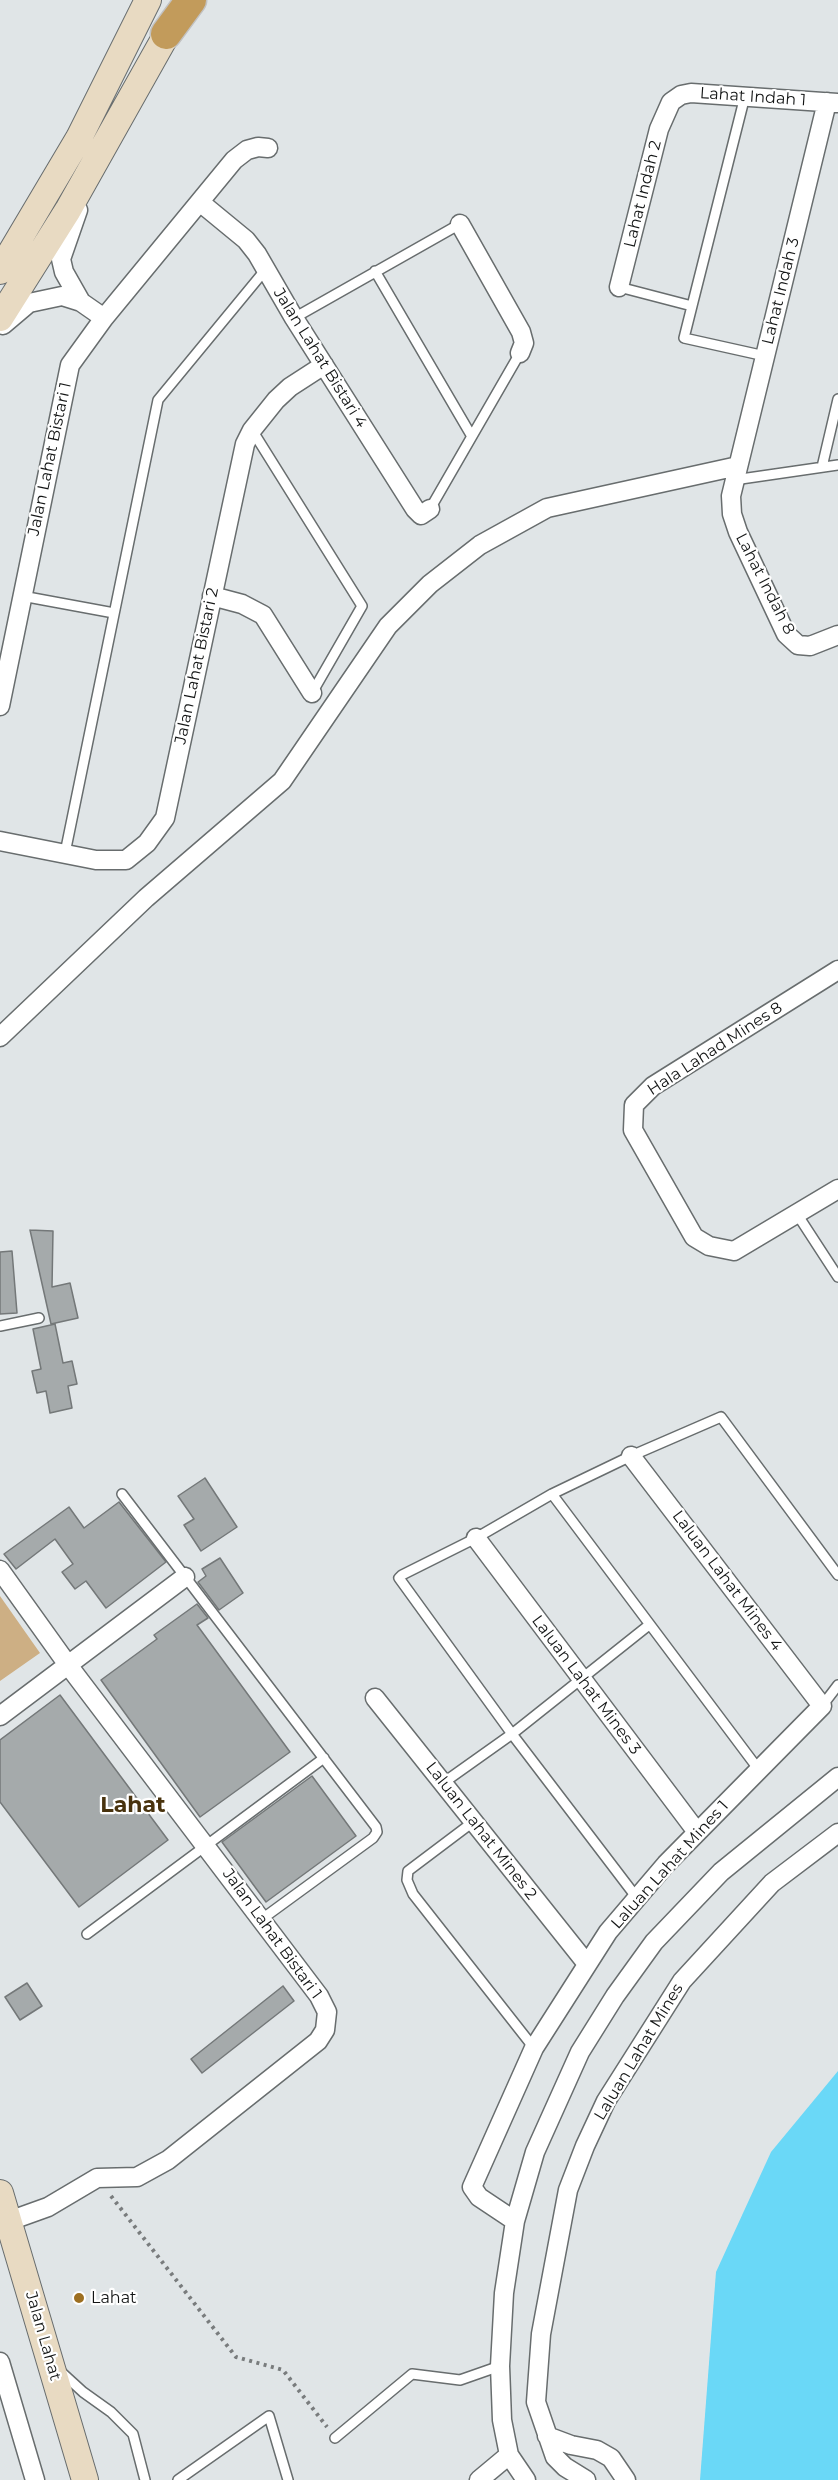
<!DOCTYPE html>
<style>
body{margin:0}
canvas{display:block;background:#e0e5e7}
</style>
<canvas width="838" height="2480"></canvas>
<script>
const g = document.querySelector('canvas').getContext('2d');
g.lineJoin = 'round';
function fill(path, color) { g.fillStyle = color; g.fill(path, 'evenodd'); }
const toPath = rows => new Path2D(rows.map(r => 'M' + r).join(''));
function trace(path, color, width, dash) { g.strokeStyle = color; g.lineWidth = width; g.lineCap = dash ? 'butt' : 'round'; g.setLineDash(dash || []); g.stroke(path); }
function label(font, color, halo, rows, align = 'center') {
  g.font = font + ' Montserrat,sans-serif'; g.lineWidth = 4.5; g.setLineDash([]); g.textBaseline = 'middle'; g.strokeStyle = halo; g.fillStyle = color; for (const [text, x, y, turn = 0] of rows) {
    g.save(); g.translate(x, y); g.rotate((+turn || 0) * Math.PI / 180); g.textAlign = isNaN(turn) ? turn : align; if (halo) g.strokeText(text, 0, 0); g.fillText(text, 0, 0); g.restore();
  }
}
const green = toPath([
 [0,1596,40,1653,0,1681]
]);
const water = toPath([
 [838,2071,838,2480,700,2480,716,2272,771,2152]
]);
const building = toPath([
 [30,1230,53,1231,52,1287,70,1283,78,1318,51,1324,30,1230],
 [12,1251,17,1313,0,1314,0,1252,12,1251],
 [55,1324,63,1363,72,1361,77,1384,68,1386,72,1408,50,1413,46,1391,37,1393,32,1371,41,1369,33,1329,55,1324],
 [205,1478,237,1527,201,1551,184,1525,194,1519,178,1496,205,1478],
 [119,1502,166,1562,106,1608,86,1581,75,1589,62,1572,73,1564,55,1539,16,1569,4,1554,69,1507,84,1528,119,1502],
 [220,1558,243,1593,219,1610,198,1582,206,1576,202,1569,220,1558],
 [197,1604,208,1618,197,1625,290,1752,200,1817,101,1680,157,1639,154,1635,197,1604],
 [60,1695,168,1840,79,1907,0,1802,0,1740,60,1695],
 [312,1776,356,1836,266,1902,222,1842,312,1776],
 [27,1983,42,2006,20,2020,5,1997,27,1983],
 [283,1986,294,2001,202,2073,191,2059,283,1986]
]);
const path = toPath([
 [111,2196,236,2357,283,2370,327,2427]
]);
const service = toPath([
 [375,271,471,435],
 [619,287,692,306,684,338,765,356],
 [692,306,745,96],
 [294,318,460,224],
 [252,430,362,606,312,693],
 [822,467,838,399],
 [734,480,838,465],
 [430,509,520,353],
 [22,596,114,613],
 [65,853,158,400,266,269],
 [797,1214,838,1277],
 [0,1326,39,1318],
 [122,1494,376,1827,377,1832,373,1838,262,1919],
 [552,1494,759,1770],
 [822,1706,838,1685],
 [443,1783,512,1734,649,1625],
 [473,1822,408,1871,407,1880,413,1894,534,2048],
 [637,1898,512,1734,399,1578,402,1575,476,1538,552,1494,631,1456,721,1417,838,1575],
 [87,1934,324,1758],
 [60,2371,83,2392,111,2412,133,2434,145,2480],
 [335,2438,412,2374,460,2380,500,2366],
 [178,2480,269,2416,288,2480]
]);
const minor = toPath([
 [827,102,731,496,732,514,738,532,786,634,798,645,810,646,838,635],
 [201,203,246,240,257,254,294,318,415,509,421,515,430,509],
 [78,210,61,259,64,272,81,302,104,318],
 [460,224,521,332,524,343,520,353],
 [619,287,659,129,671,102,681,95,691,93,838,103],
 [3,325,29,303,62,296,81,302],
 [212,596,242,604,263,615,312,693],
 [0,706,70,365,104,318,234,160,247,150,258,147,268,148],
 [0,841,96,860,126,860,147,843,165,818,245,444,252,430,276,400,290,387,324,365],
 [838,970,653,1086,634,1105,633,1130,694,1237,709,1246,734,1251,838,1189],
 [0,1037,146,898,282,781,388,626,430,584,480,545,547,508,738,466],
 [476,1538,697,1832],
 [0,1570,68,1665,319,1996,327,2012,325,2030,318,2041,168,2160,137,2177,97,2178,48,2207,9,2221],
 [375,1698,587,1964],
 [0,1716,185,1577],
 [515,2221,479,2197,472,2187,534,2048,608,1932,666,1864,822,1706,631,1456],
 [0,2362,35,2480],
 [547,2436,571,2445,597,2450,611,2458,626,2480],
 [479,2480,509,2455],
 [526,2480,509,2455,502,2420,500,2366,504,2293,515,2221,535,2152,580,2052,615,1996,654,1942,721,1872,838,1777],
 [586,2480,565,2467,555,2457,536,2402,541,2334,568,2190,585,2146,606,2101,682,1981,772,1883,838,1833]
]);
const secondary = toPath([
 [0,271,79,138,148,0],
 [0,318,68,210,177,16],
 [0,2193,85,2480]
]);
const trunk = toPath([
 [166,34,191,0]
]);
const markers = [
 [79,2298,6,"#9d6f21"]
];
const streetNames = [
 ["Lahat Indah 1",753,97,4],
 ["Lahat Indah 2",643,194,-76],
 ["Lahat Indah 3",781,291,-76],
 ["Jalan Lahat Bistari 4",320,358,58],
 ["Jalan Lahat Bistari 1",50,459,-78],
 ["Lahat Indah 8",765,584,63],
 ["Jalan Lahat Bistari 2",197,666,-78],
 ["Hala Lahad Mines 8",715,1049,-33],
 ["Laluan Lahat Mines 4",727,1581,53],
 ["Laluan Lahat Mines 3",586,1685,53],
 ["Laluan Lahat Mines 2",481,1831,52],
 ["Laluan Lahat Mines 1",670,1865,-48],
 ["Jalan Lahat Bistari 1",272,1934,54],
 ["Laluan Lahat Mines",639,2052,-59],
 ["Jalan Lahat",43,2336,74]
];
const poiNames = [
 ["Lahat",91,2298]
];
const districtNames = [
 ["Lahat",133,1806]
];
fill(green, '#cdaf84');
fill(water, '#6ad8f7');
fill(building, '#a5aaab');
trace(building, '#747879', 1.5);
trace(service, '#686d6e', 12);
trace(minor, '#686d6e', 21);
trace(secondary, '#686d6e', 28);
trace(trunk, '#c2c2c2', 33);
trace(path, '#797c7d', 4, [3, 4.5]);
trace(service, '#fff', 9);
trace(minor, '#fff', 18);
trace(secondary, '#e8dac2', 26);
trace(trunk, '#c29b5b', 30);
for (const [x, y, r, color] of markers) { const dot = new Path2D(); dot.arc(x, y, r, 0, 2 * Math.PI); g.fillStyle = color; g.fill(dot); trace(dot, '#fff', 2); }
label('16px', '#131515', '#fff', streetNames);
label('16px', '#131515', '#fff', poiNames, 'left');
label('bold 22px', '#48320d', '#fff', districtNames);
</script>
